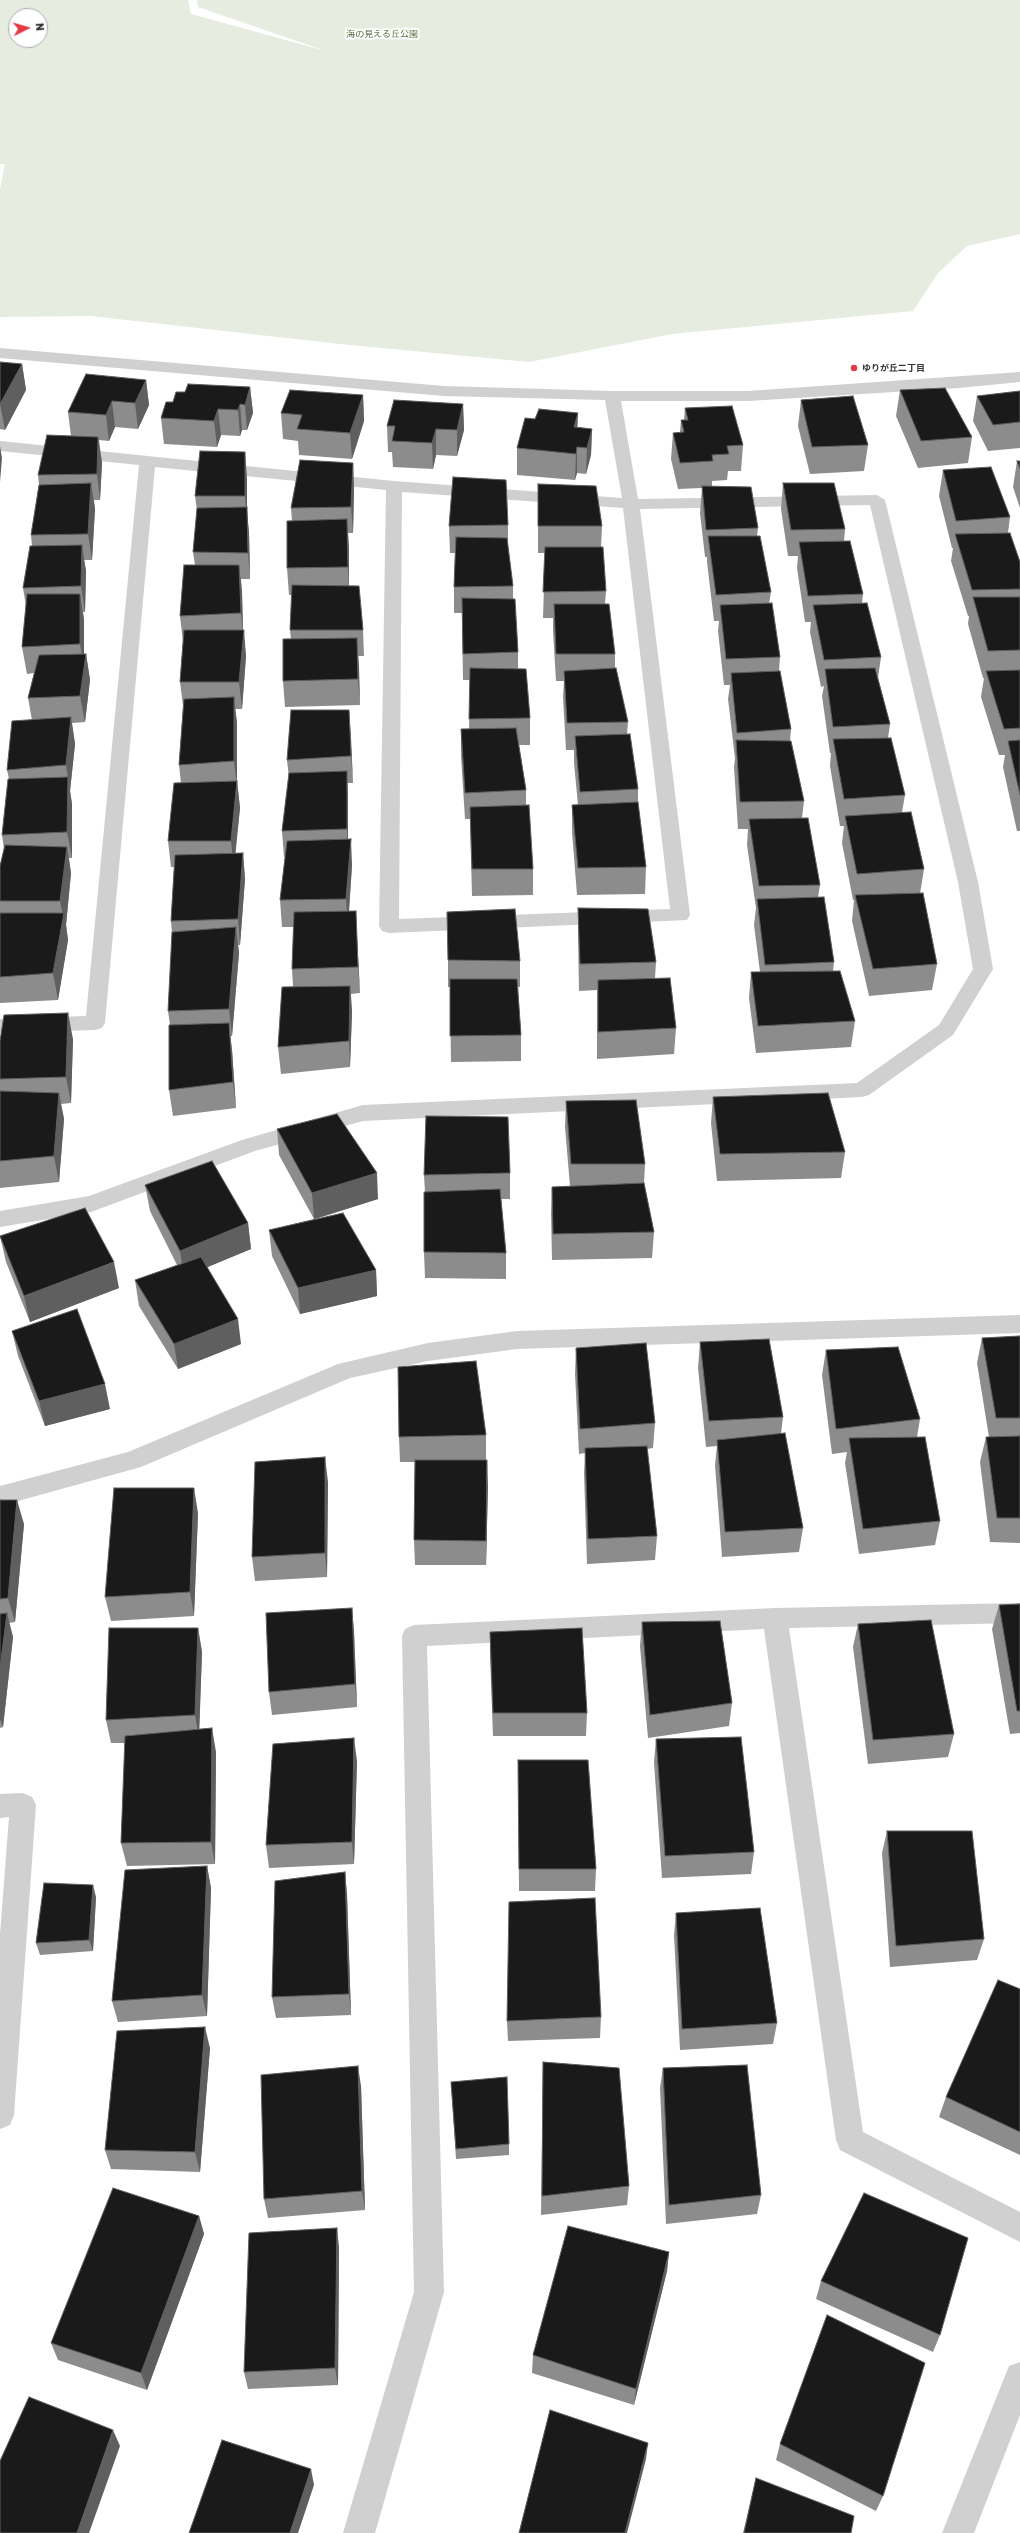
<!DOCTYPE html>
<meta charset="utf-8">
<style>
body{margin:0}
#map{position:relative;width:1020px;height:2533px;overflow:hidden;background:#fff;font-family:Rubik,sans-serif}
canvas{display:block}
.north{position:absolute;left:8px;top:8px;width:40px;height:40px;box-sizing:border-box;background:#fff;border:1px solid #adadad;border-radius:50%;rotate:85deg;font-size:11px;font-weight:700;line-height:16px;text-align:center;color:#333}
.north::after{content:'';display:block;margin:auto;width:14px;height:18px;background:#e63946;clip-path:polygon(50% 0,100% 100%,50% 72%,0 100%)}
</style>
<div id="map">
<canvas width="1020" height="2533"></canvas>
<div class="north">N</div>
</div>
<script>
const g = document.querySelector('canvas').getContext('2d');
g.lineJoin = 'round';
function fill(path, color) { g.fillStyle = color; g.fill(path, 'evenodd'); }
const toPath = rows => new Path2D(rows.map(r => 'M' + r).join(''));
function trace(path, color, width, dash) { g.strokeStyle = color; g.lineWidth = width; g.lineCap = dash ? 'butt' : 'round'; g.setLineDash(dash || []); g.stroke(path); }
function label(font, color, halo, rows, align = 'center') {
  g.font = font + ' Rubik,"Noto Sans JP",sans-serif'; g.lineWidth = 4; g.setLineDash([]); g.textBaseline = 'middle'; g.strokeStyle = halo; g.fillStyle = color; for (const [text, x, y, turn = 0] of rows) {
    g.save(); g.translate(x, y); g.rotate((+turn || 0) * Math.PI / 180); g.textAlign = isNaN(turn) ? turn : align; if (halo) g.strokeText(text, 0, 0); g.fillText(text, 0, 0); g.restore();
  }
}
const green = toPath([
 [0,0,188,0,191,14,326,51,198,7,197,0,1020,0,1020,234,967,246,938,273,913,311,672,334,529,362,340,344,91,316,0,317,0,189,5,164,0,164],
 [16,16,40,16,40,40,16,40]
]);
const minor = toPath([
 [0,348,444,386,612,391,748,391,1020,372,1020,382,959,388,748,401,621,401,638,499,877,495,885,500,978,882,993,969,953,1035,869,1095,862,1097,363,1121,255,1151,91,1212,0,1227,0,1211,89,1196,242,1140,363,1105,857,1083,939,1025,973,969,958,882,870,505,640,509,690,915,687,920,389,933,382,931,379,926,386,490,155,467,105,1023,102,1028,95,1030,0,1033,0,1019,86,1016,139,465,0,451,0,441,394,481,622,498,605,400,444,396,0,358,0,348],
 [402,492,623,508,670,909,399,919,402,492],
 [1020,1315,1020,1333,517,1349,428,1361,350,1378,141,1467,0,1506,0,1486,128,1452,338,1364,428,1343,517,1331,1020,1315],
 [1020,1603,1020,1623,789,1628,863,2132,1020,2212,1020,2242,840,2150,836,2140,764,1629,427,1646,444,2292,375,2533,343,2533,414,2292,402,1636,405,1629,414,1625,775,1608,1020,1603],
 [23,1793,32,1797,36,1805,14,2115,10,2125,0,2129,0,1934,9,1817,0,1818,0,1794,23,1793],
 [1020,2362,1020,2415,974,2533,942,2533,1009,2366,1020,2362]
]);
const wall = toPath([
 [0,362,22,364,26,390,5,430,0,429],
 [146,380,149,405,138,429,115,427,109,441,99,440,102,463,100,500,94,500,95,509,92,560,84,560,86,571,85,612,83,612,84,620,84,654,86,654,90,680,85,722,72,723,75,744,70,791,72,804,72,858,69,858,71,873,66,925,68,940,58,1000,0,1003,0,866,4,849,2,835,9,779,7,770,32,720,28,698,34,673,27,674,22,647,26,606,23,588,32,546,31,535,39,485,38,475,71,436,68,412],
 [250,387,253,413,247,430,242,430,240,436,221,435,217,447,164,444,161,418,173,402,185,392],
 [900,390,972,437,968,463,918,468,896,416],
 [1020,391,1020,448,988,451,973,421,977,396],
 [363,395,364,421,352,459,299,455,298,441,283,439,281,413],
 [801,400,868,445,864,471,810,474,798,426],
 [463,404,464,430,457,456,436,455,433,469,393,467,392,452,388,452,387,426],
 [685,408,743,445,741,471,728,471,727,480,712,481,712,487,758,528,757,536,771,592,769,604,780,657,779,671,791,729,790,741,804,801,802,818,820,885,818,897,834,962,833,971,855,1021,851,1047,756,1053,749,998,751,972,760,972,754,925,756,908,747,845,748,829,738,829,734,767,735,758,728,699,730,685,724,685,718,631,719,621,714,621,707,562,707,557,705,557,700,513,702,488,678,489,671,459,673,433,680,432,681,420,684,420],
 [578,427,592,429,591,455,586,474,577,473,575,480,517,475,517,448],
 [1017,461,1020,461,1020,508,1013,487],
 [353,463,354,489,353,533,348,533,349,586,363,630,364,656,358,656,360,705,285,707,283,681,291,639,290,630,292,595,289,595,287,568,292,521,291,508],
 [943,470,1010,517,1008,533,1020,562,1020,831,1017,831,1003,767,1005,755,999,755,981,697,984,678,983,678,968,624,969,616,968,616,951,561,953,548,952,548,939,496],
 [247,478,247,512,249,533,250,579,241,579,242,592,243,630,246,656,242,709,235,709,237,723,237,781,240,808,235,853,243,853,245,879,240,945,238,945,239,953,232,1036,230,1036,232,1050,236,1108,173,1116,169,1090,170,1025,168,1011,172,933,171,921,174,867,171,867,168,841,181,783,179,765,183,706,180,682,183,642,180,616,195,565,193,552,197,510,195,496],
 [783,483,845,529,844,541,863,594,862,603,881,657,878,678,890,724,888,738,905,795,902,812,924,869,920,894,937,964,932,990,869,996,852,921,854,900,853,900,842,843,844,826,840,826,830,766,831,753,830,753,822,696,824,686,821,687,810,632,811,622,805,622,797,568,798,556,788,556,781,509],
 [538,484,602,526,601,547,606,591,605,604,615,654,615,668,628,722,627,734,638,789,638,804,646,867,645,894,577,895,572,832,572,805,578,805,574,763,574,750,566,750,563,697,564,681,556,681,553,631,553,618,543,618,545,553,538,553],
 [508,525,508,547,513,586,513,599,518,652,518,669,530,718,530,745,519,745,526,790,526,805,533,869,533,895,472,896,470,819,465,819,461,756,461,729,469,729,470,680,463,680,462,613,454,613,454,587,455,553,450,553,449,526],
 [349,710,353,783,347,783,348,798,348,839,352,865,349,911,357,937,360,993,351,994,352,1012,350,1067,281,1074,278,1047,293,986,292,969,294,927,282,927,280,900,285,857,284,857,282,831,289,778,287,760],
 [578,908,656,962,655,978,676,1028,674,1054,597,1059,597,990,579,991,578,935],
 [448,960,520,961,520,987,518,987,521,1035,521,1061,451,1062,450,987,448,987],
 [73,1039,71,1103,61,1104,64,1119,59,1182,0,1188,0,1041],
 [713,1097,845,1152,841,1178,717,1181,711,1123],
 [566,1101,645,1164,644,1183,654,1232,652,1258,552,1260,551,1213,552,1187,570,1186,565,1127],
 [277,1129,378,1199,316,1219,376,1270,377,1296,300,1314,272,1256,269,1230,314,1219,279,1155],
 [510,1173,510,1199,501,1199,506,1253,506,1279,425,1278,424,1252,425,1192,424,1175],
 [145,1185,248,1223,251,1249,207,1267,241,1344,178,1369,139,1306,135,1280,177,1265,150,1211],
 [0,1236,119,1288,30,1322,6,1262],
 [12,1331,110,1409,45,1426,18,1356],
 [1020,1336,1020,1543,990,1542,980,1462,986,1437,989,1437,977,1363,982,1338],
 [700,1342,783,1417,781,1434,803,1528,799,1552,722,1557,715,1465,717,1446,706,1447,698,1368],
 [576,1348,655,1423,653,1448,647,1449,657,1536,655,1560,587,1564,584,1473,585,1453,579,1454,575,1374],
 [826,1350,920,1419,917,1437,940,1521,935,1545,859,1554,845,1463,847,1452,832,1454,822,1375],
 [486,1435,486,1460,469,1460,488,1485,486,1565,415,1565,414,1540,415,1462,400,1462,399,1437],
 [328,1482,327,1577,255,1581,252,1557],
 [0,1500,24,1524,15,1622,9,1623,13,1637,3,1727,0,1728],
 [198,1513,194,1616,111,1621,105,1597],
 [1020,1604,1020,1733,1010,1734,992,1629,999,1605],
 [352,1608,354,1632,357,1707,272,1715,269,1692],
 [642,1622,732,1703,729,1726,648,1738,640,1646],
 [858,1624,954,1734,948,1757,868,1764,853,1647],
 [198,1628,202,1652,199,1729,216,1752,215,1864,127,1866,121,1843,125,1743,111,1743,106,1720],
 [490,1632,587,1713,586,1736,493,1736,490,1655],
 [656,1739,754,1852,751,1874,662,1878,654,1762],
 [518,1760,596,1869,595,1891,519,1891],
 [357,1761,354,1864,269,1868,266,1845],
 [887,1831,984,1939,977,1960,890,1967,882,1853],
 [207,1866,211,1888,207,2016,118,2022,112,2001],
 [345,1872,347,1894,351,2015,276,2018,272,1997],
 [96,1897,93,1951,40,1955,36,1943],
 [676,1913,777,2023,773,2044,680,2050,674,1935],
 [1020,1989,1020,2155,939,2117,946,2097],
 [601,2017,600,2038,508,2041,507,2021],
 [210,2048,200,2172,111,2169,105,2150],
 [543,2062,629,2186,627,2205,541,2215],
 [663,2068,761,2195,757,2214,666,2224,660,2088],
 [451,2082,509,2144,509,2155,456,2159],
 [361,2086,365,2210,268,2218,264,2199],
 [199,2216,204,2234,147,2390,58,2360,51,2343],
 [339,2247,338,2385,248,2389,244,2372],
 [669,2252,667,2271,634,2405,532,2373,533,2355],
 [821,2281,940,2335,933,2352,816,2299],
 [780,2444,883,2496,876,2511,776,2460],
 [756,2478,851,2533,743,2533]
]);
const shadedWall = toPath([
 [22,364,26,390,5,430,0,404],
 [146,380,149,405,138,429,135,403],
 [250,387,253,413,247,430,245,405],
 [363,395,364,421,352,459,350,433],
 [112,401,115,427,109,441,106,415],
 [240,404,242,430,240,436,238,410],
 [463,404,464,430,457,456,457,430],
 [218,409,221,435,217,447,214,421],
 [578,413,577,439,574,427],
 [436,429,436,455,433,469,432,443],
 [592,429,591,455,586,474,587,448],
 [98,437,102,463,100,500,97,474],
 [0,446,2,458,0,482],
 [577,447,577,473,575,480,576,454],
 [245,452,247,478,247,512,249,533,250,579,248,553,247,519,245,496],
 [353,463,354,489,353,533,351,507],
 [91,483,95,509,92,560,88,534],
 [347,519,349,546,349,594,348,567],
 [82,545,86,571,85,612,81,586],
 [239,565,242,592,243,635,244,630,246,656,242,709,239,682,243,637,241,613],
 [80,594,84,620,84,668,86,654,90,680,85,722,80,696,84,669,80,644],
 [357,638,359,665,360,705,358,679],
 [234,697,237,723,237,784,237,781,240,808,234,868,231,841,237,786,234,761],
 [349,710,351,737,353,783,351,756],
 [71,717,75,744,70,791,66,765],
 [347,771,348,798,348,856,347,829],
 [68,777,72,804,72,858,67,832],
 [351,839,352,865,348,925,346,899],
 [67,847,71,873,66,925,68,940,58,1000,53,973,63,916,60,901],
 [243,853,245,879,240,945,238,919],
 [356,911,357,937,360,993,358,967],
 [236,927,239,953,232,1036,229,1009],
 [350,986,352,1012,350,1067,349,1041],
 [68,1013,73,1039,71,1103,66,1077],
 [229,1023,232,1050,236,1108,233,1082],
 [59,1093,64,1119,59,1182,54,1156],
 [377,1173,378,1199,314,1219,312,1193],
 [248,1223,251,1249,184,1277,180,1251],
 [114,1262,119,1288,30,1322,24,1296],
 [376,1270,377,1296,300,1314,298,1288],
 [238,1319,241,1344,178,1369,174,1344],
 [105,1384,110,1409,45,1426,39,1401],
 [325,1457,328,1482,327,1577,325,1553],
 [487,1460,488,1485,486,1565,486,1541],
 [194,1488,198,1513,194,1616,190,1592],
 [17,1500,24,1524,15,1622,8,1598],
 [352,1608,354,1632,357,1707,355,1684],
 [7,1613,13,1637,3,1727,0,1719,0,1668],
 [198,1628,202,1652,199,1739,195,1715],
 [212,1728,216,1752,215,1864,211,1842],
 [354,1738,357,1761,354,1864,352,1842],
 [207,1866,211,1888,207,2016,202,1995],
 [345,1872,347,1894,351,2015,349,1994],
 [93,1885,96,1897,93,1951,89,1940],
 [205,2027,210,2048,200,2172,195,2152],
 [358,2066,361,2086,365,2210,362,2191],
 [199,2216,204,2234,147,2390,141,2373],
 [337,2228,339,2247,338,2385,335,2368],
 [669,2252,667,2271,634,2405,636,2389],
 [113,2430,120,2446,89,2533,77,2533],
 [648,2443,646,2459,627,2533,625,2533],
 [311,2469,314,2485,298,2533,290,2533]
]);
const building = toPath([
 [0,362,22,364,0,404,0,362],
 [86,374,146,380,135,403,112,401,106,415,68,412,86,374],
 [188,384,250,387,245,405,240,404,238,410,218,409,214,421,161,418,166,402,173,402,176,392,185,392,188,384],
 [945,388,972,437,921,441,900,390,945,388],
 [290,390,363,395,350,433,297,429,302,415,281,413,290,390],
 [1020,391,1020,422,993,425,977,396,1020,391],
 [853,396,868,445,812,447,801,400,853,396],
 [394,400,463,404,457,430,436,429,432,443,392,441,395,426,387,426,394,400],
 [732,406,743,445,727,446,729,454,712,455,713,461,680,463,673,433,684,432,681,420,688,420,685,408,732,406],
 [539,409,578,413,574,427,592,429,587,448,577,447,576,454,517,448,525,418,535,419,539,409],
 [47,435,98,437,97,474,38,475,47,435],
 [200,451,245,452,245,496,195,496,200,451],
 [300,460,353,463,351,507,291,508,300,460],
 [1017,461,1020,461,1020,469,1017,461],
 [991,467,1010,517,956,521,943,470,991,467],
 [453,477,506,480,508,525,449,526,453,477],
 [91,483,88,534,31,535,39,485,91,483],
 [783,483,834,483,845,529,791,530,783,483],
 [538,484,596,486,602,526,538,526,538,484],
 [702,486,751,487,758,528,706,530,702,486],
 [247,507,248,553,193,552,197,508,247,507],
 [347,519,348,567,287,568,287,521,347,519],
 [1010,533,1020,562,1020,589,972,590,955,534,1010,533],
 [708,536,760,536,771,592,716,595,708,536],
 [456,537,507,538,513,586,454,587,456,537],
 [850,541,863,594,808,596,799,542,850,541],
 [82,545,81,586,23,588,30,546,82,545],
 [545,547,603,547,606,591,543,592,545,547],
 [184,565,239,565,241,613,180,616,184,565],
 [292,585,359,586,363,630,290,630,292,585],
 [27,594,80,594,80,644,22,647,27,594],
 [973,597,1020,597,1020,650,988,651,973,597],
 [462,598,515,599,518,652,463,654,462,598],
 [772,603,780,657,726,659,720,605,772,603],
 [867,603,881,657,824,660,813,605,867,603],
 [554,604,609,604,615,654,556,654,554,604],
 [184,630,244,630,239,682,180,682,184,630],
 [357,638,358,679,283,681,283,639,357,638],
 [86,654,80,696,28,698,39,655,86,654],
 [470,668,526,669,530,718,469,719,470,668],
 [616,668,628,722,567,723,564,671,616,668],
 [875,668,890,724,833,727,825,669,875,668],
 [1020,670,1020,728,1004,729,986,671,1020,670],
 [780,671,791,729,737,733,731,673,780,671],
 [234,697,234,761,179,765,184,699,234,697],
 [291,710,349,710,351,756,287,760,291,710],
 [71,717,66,765,7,770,12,721,71,717],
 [516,728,526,790,465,793,461,729,516,728],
 [630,734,638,789,580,792,575,736,630,734],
 [891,738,905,795,844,799,833,739,891,738],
 [736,740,791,741,804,801,740,802,736,740],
 [1020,740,1020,795,1008,741,1020,740],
 [347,771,347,829,282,831,289,773,347,771],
 [68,777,67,832,2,835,8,779,68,777],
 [237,781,231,841,168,841,174,783,237,781],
 [638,802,646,867,578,868,572,805,638,802],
 [529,805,533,869,472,869,470,807,529,805],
 [911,812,924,869,857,874,845,816,911,812],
 [808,818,820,885,759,886,749,819,808,818],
 [351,839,346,899,280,900,287,841,351,839],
 [5,845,67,847,60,901,0,901,0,866,5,845],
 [243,853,238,919,171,921,175,855,243,853],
 [923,893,937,964,873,969,855,895,923,893],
 [824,897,834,962,765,965,757,899,824,897],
 [578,908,648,909,656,962,580,964,578,908],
 [515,909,520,961,448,960,447,912,515,909],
 [356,911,358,967,292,969,294,912,356,911],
 [0,913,64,913,53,973,0,977,0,913],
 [236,927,229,1009,168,1011,172,932,236,927],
 [840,971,855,1021,758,1026,751,972,840,971],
 [670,978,676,1028,598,1032,598,980,670,978],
 [450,979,517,979,521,1035,450,1036,450,979],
 [350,986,349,1041,278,1047,282,987,350,986],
 [68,1013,66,1077,0,1079,0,1041,4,1015,68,1013],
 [229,1023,233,1082,169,1090,169,1025,229,1023],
 [0,1091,59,1093,54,1156,0,1161,0,1091],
 [828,1093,845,1152,720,1154,713,1097,828,1093],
 [636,1100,645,1164,571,1164,566,1101,636,1100],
 [337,1114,377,1173,312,1193,277,1129,337,1114],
 [426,1116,508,1117,510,1173,424,1175,426,1116],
 [212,1161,248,1223,180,1251,145,1185,212,1161],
 [644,1183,654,1232,553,1234,552,1187,644,1183],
 [500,1189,506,1253,424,1252,424,1192,500,1189],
 [85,1208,114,1262,24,1296,0,1236,85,1208],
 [343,1213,376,1270,298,1288,269,1230,343,1213],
 [201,1257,238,1319,174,1344,135,1280,201,1257],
 [77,1309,105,1384,39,1401,12,1331,77,1309],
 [1020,1336,1020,1418,996,1418,982,1338,1020,1336],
 [769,1339,783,1417,709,1421,700,1342,769,1339],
 [646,1343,655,1423,580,1429,576,1348,646,1343],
 [898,1347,920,1419,836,1429,826,1350,898,1347],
 [476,1361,486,1435,399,1437,398,1367,476,1361],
 [785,1433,803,1528,725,1532,717,1440,785,1433],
 [1020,1436,1020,1518,997,1518,986,1437,1020,1436],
 [925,1437,940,1521,863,1529,849,1438,925,1437],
 [647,1446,657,1536,588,1539,585,1448,647,1446],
 [325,1457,325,1553,252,1557,255,1462,325,1457],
 [415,1460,487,1460,486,1541,414,1540,415,1460],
 [114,1488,194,1488,190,1592,105,1597,114,1488],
 [0,1500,17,1500,8,1598,0,1599,0,1500],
 [1020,1604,1020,1711,1017,1711,999,1605,1020,1604],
 [352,1608,355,1684,269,1692,266,1613,352,1608],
 [7,1613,0,1668,0,1614,7,1613],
 [931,1620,954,1734,873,1740,858,1624,931,1620],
 [720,1621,732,1703,650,1715,642,1622,720,1621],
 [109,1628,198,1628,195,1715,106,1720,109,1628],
 [582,1628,587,1713,493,1713,490,1632,582,1628],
 [212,1728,211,1842,121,1843,125,1736,212,1728],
 [741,1737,754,1852,665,1856,656,1739,741,1737],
 [354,1738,352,1842,266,1845,273,1744,354,1738],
 [518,1760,588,1760,596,1869,519,1869,518,1760],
 [887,1831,972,1831,984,1939,896,1946,887,1831],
 [207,1866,202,1995,112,2001,125,1870,207,1866],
 [345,1872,349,1994,272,1997,275,1881,345,1872],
 [44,1883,93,1885,89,1940,36,1943,44,1883],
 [595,1898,601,2017,507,2021,509,1902,595,1898],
 [760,1908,777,2023,682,2029,676,1913,760,1908],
 [998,1980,1020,1989,1020,2132,946,2097,998,1980],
 [205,2027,195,2152,105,2150,117,2031,205,2027],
 [543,2062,619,2068,629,2186,542,2196,543,2062],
 [747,2065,761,2195,669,2205,663,2068,747,2065],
 [358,2066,362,2191,264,2199,261,2075,358,2066],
 [507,2077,509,2144,456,2149,451,2082,507,2077],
 [113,2188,199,2216,141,2373,51,2343,113,2188],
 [864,2193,968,2238,940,2335,821,2281,864,2193],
 [568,2226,669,2252,636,2389,533,2355,568,2226],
 [337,2228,335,2368,244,2372,249,2233,337,2228],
 [827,2315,925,2363,883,2496,780,2444,827,2315],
 [29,2397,113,2430,77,2533,0,2533,0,2461,29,2397],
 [550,2410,648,2443,625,2533,519,2533,550,2410],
 [222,2440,311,2469,290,2533,189,2533,222,2440],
 [756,2478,854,2516,851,2533,744,2533,756,2478]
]);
const markers = [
 [854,368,4,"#e63946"]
];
const farParknames = [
 ["海の見える丘公園",382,34]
];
const farPoinames = [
 ["ゆりが丘二丁目",862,368]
];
fill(green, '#e6ecdf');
fill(minor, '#d0d0d0');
fill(wall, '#8c8c8c');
fill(shadedWall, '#5f5f5f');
fill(building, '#1a1a1a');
trace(building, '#5f5f5f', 1);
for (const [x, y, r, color] of markers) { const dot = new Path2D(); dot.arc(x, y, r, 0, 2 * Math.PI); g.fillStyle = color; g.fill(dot); trace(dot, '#fff', 1.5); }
label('9px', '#56703f', '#fff', farParknames);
label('bold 9px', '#333', '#fff', farPoinames, 'left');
</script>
